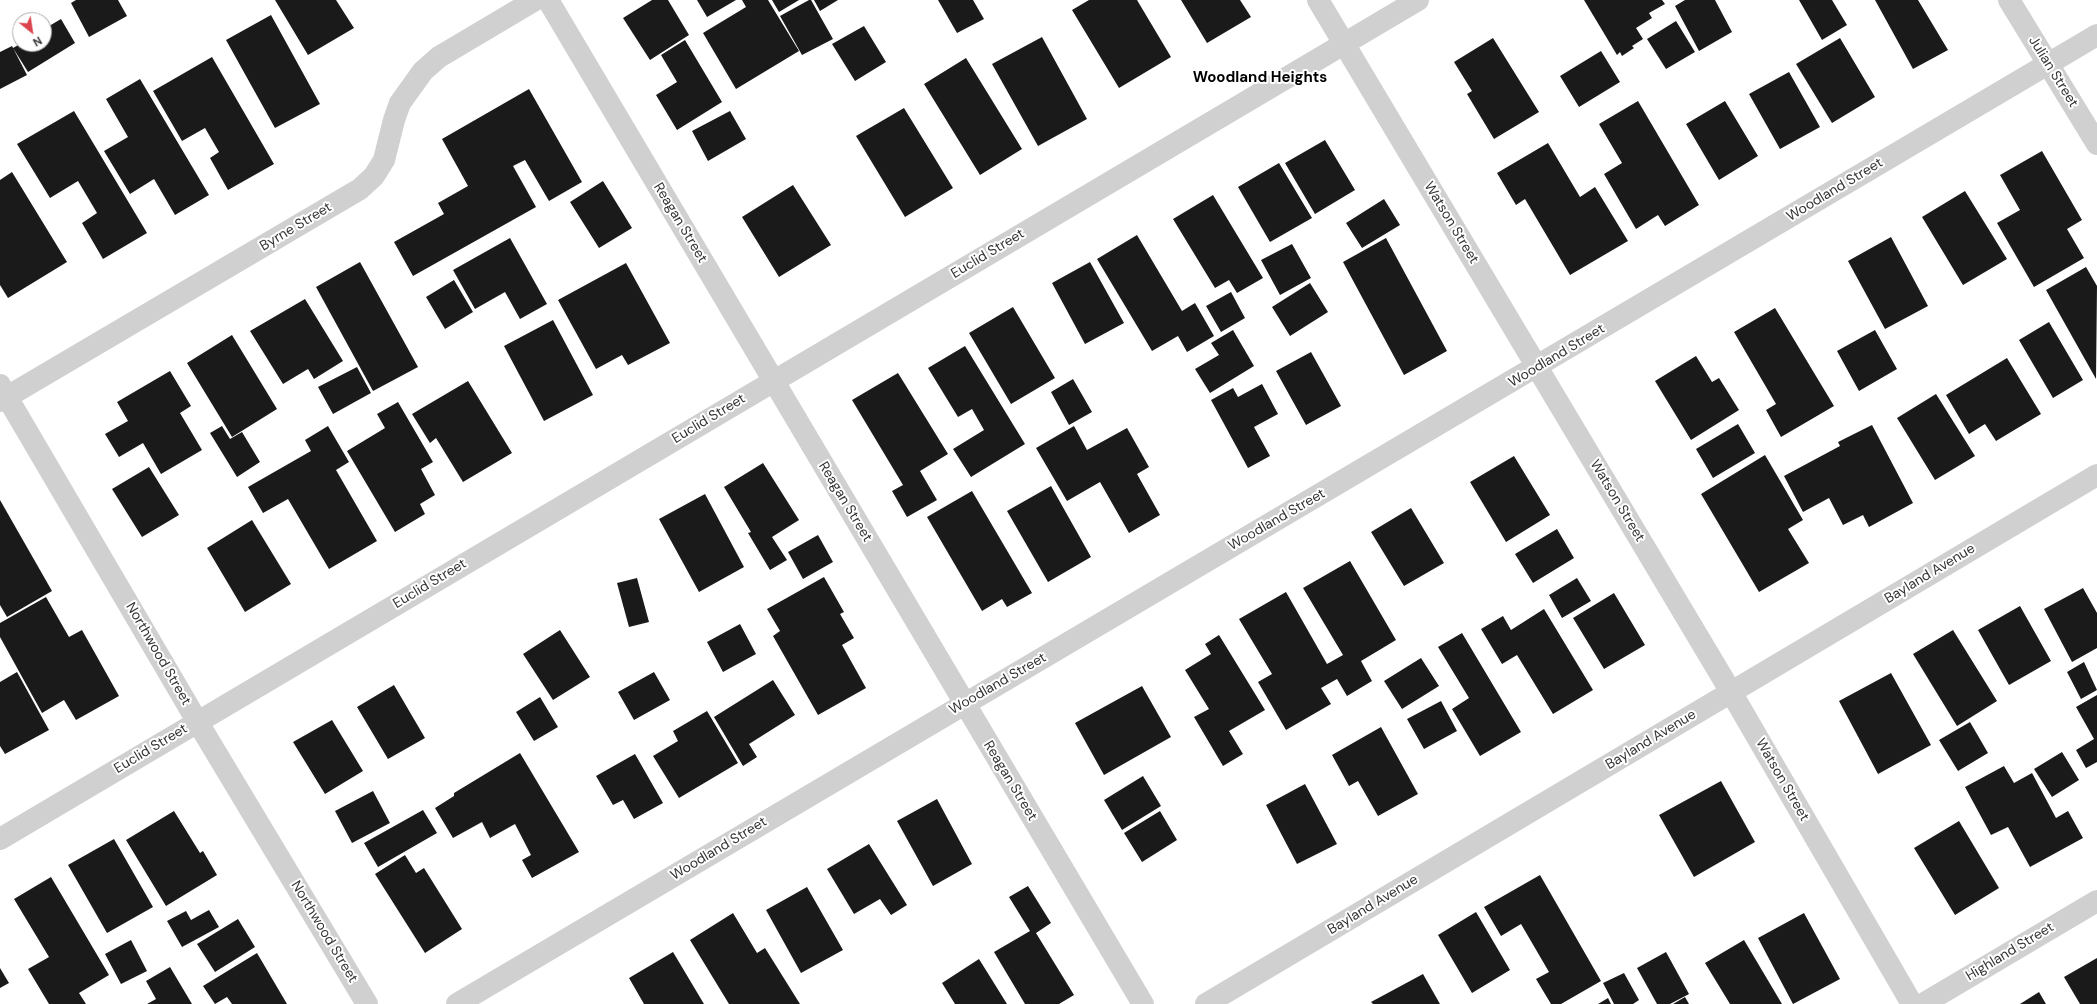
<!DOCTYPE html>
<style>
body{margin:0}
#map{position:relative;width:2097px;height:1004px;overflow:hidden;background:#fff;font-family:"DM Sans",sans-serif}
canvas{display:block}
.north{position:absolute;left:12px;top:12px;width:40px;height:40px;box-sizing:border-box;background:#fff;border:1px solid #adadad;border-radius:50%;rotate:150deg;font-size:11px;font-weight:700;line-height:16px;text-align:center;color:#333}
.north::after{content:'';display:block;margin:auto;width:14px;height:18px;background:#db444e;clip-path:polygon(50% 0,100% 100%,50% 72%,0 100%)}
</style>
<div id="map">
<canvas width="2097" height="1004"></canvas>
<div class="north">N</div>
</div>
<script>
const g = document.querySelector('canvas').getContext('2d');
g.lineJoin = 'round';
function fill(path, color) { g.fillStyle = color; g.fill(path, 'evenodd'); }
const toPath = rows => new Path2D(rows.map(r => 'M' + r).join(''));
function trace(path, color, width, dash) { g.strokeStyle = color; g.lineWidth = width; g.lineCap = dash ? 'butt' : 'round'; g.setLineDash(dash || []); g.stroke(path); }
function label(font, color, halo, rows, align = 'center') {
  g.font = font + ' "DM Sans",sans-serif'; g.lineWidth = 4; g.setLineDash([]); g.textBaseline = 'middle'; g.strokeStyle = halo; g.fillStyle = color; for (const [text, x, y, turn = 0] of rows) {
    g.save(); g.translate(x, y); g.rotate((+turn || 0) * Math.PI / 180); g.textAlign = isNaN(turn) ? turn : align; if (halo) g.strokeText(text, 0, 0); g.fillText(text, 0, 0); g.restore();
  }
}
const building = toPath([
 [76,0,118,0,127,16,89,37,71,3],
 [275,0,336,0,354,28,308,55],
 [652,0,668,0,689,35,650,60,623,18],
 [697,0,736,0,707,17],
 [742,0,768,0,799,51,736,89,703,33,746,7],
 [772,0,799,0,779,12],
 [809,0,811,0,833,39,802,55,780,16],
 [814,0,838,0,820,11],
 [938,0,973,0,984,19,957,33],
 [1089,0,1137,0,1171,57,1119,88,1072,10],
 [1181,0,1240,0,1251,17,1207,43],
 [1584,0,1662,0,1665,4,1649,13,1652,18,1636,28,1643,39,1632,46,1634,48,1622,56,1620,52,1617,55],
 [1685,0,1715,0,1732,32,1699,51,1675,6],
 [1799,0,1832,0,1847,25,1822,40],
 [1875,0,1918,0,1948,50,1913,69],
 [271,15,320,104,275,128,226,40],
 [61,19,75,43,28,72,13,48,20,44,44,44,44,29],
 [1676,21,1695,52,1666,69,1647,39],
 [864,26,886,62,855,81,832,44],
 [1042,37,1087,119,1038,146,992,64],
 [1493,38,1539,112,1494,139,1467,94,1472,91,1454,62],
 [1840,38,1875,97,1832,123,1796,64],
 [685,40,722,102,677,130,656,95,677,82,661,55],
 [12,46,27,75,0,89,0,52],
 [1601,51,1620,82,1579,107,1560,76],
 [212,57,274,164,228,190,210,158,219,152,205,128,182,141,153,91],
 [966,58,1022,149,980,175,924,84],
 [1789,72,1820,127,1780,149,1749,94],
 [140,79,209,195,175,215,154,179,130,194,104,151,128,137,106,99],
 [529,89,582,182,549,201,525,160,513,166,536,207,413,276,394,242,444,214,438,203,468,186,442,139],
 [1638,101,1699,205,1665,226,1658,215,1636,229,1604,174,1622,163,1599,124],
 [1725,101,1758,156,1719,180,1686,124],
 [904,108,953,188,905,217,856,136],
 [74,111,147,233,103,259,82,223,97,213,78,181,50,198,17,144],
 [730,111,746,139,708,161,692,131],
 [1325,140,1355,190,1315,214,1285,163],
 [1548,143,1580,197,1595,187,1628,241,1570,275,1525,199,1516,205,1497,173],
 [2042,151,2082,220,2067,229,2084,258,2034,287,1997,223,2020,210,2000,175],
 [1279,163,1312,218,1270,242,1238,187],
 [12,172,67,262,8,298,0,285,0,180],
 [603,181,632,228,599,248,570,202],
 [793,185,831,245,779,277,742,217],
 [1965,191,2007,259,1963,285,1922,217],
 [1213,195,1263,278,1237,293,1229,280,1215,288,1173,219],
 [1384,199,1400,225,1362,248,1346,223],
 [1137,235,1182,311,1195,303,1214,336,1187,352,1178,336,1152,351,1097,259],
 [1891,237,1928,306,1885,329,1848,261],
 [510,238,547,304,520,319,505,292,475,309,453,270],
 [1386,238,1447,351,1404,375,1343,262],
 [1292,244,1311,278,1280,295,1261,260],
 [360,262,418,367,373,391,316,287],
 [1090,262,1124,323,1085,344,1052,283],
 [626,263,670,343,628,365,622,355,596,369,558,300],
 [2086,267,2097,286,2096,379,2046,290],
 [454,280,473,312,445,329,426,297],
 [1310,283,1328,312,1290,336,1272,307],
 [1231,292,1245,318,1221,332,1206,306],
 [305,299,343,361,314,379,308,369,283,384,250,331],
 [1013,307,1055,378,1011,404,969,333],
 [1775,308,1834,406,1781,437,1766,410,1776,404,1734,332],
 [553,320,593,395,544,421,504,346],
 [2049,322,2083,380,2053,398,2019,340],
 [1233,330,1254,366,1210,393,1195,369,1219,355,1211,343],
 [1875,330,1897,369,1859,391,1837,351],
 [232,335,277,409,232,437,187,363],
 [965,346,1025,444,971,477,953,449,984,430,972,409,958,417,928,368],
 [1311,352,1341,406,1306,425,1276,371],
 [1696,356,1712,382,1719,378,1739,410,1691,440,1655,381],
 [2007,358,2041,414,1996,441,1985,424,1969,434,1946,395],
 [357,367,371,393,333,414,318,387],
 [170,371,191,406,180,413,202,450,161,474,143,443,119,457,105,434,128,421,117,402],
 [898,373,948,454,920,471,937,500,907,517,892,491,903,485,852,400],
 [1073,379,1092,412,1069,425,1051,392],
 [468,381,512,453,463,482,436,438,430,443,412,414],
 [1262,384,1278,414,1254,427,1270,456,1248,468,1211,400,1233,388,1238,397],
 [1936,394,1975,456,1935,480,1897,418],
 [398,402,433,462,421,469,435,495,420,504,425,514,395,532,347,451,385,428,377,414],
 [1738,424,1755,453,1713,478,1696,449],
 [1872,425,1913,503,1869,527,1863,515,1843,525,1829,498,1803,512,1784,476,1840,446,1838,442],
 [222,426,230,439,242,432,260,462,237,477,210,433],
 [328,426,349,462,336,470,377,541,329,569,288,499,263,513,248,487,311,451,305,440],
 [1074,426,1087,450,1127,428,1149,467,1137,474,1160,515,1129,533,1100,482,1067,501,1036,448],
 [1765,455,1803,520,1788,529,1809,563,1759,592,1701,494],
 [1514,456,1550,515,1506,542,1470,482],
 [763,463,799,520,772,537,787,560,770,570,748,533,751,532,724,487],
 [149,467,179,515,142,537,112,489],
 [1051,486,1091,557,1048,582,1007,511],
 [972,491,1032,593,1007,607,1002,599,982,611,927,517],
 [705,494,744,567,699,592,659,519],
 [0,500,52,591,7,617,0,605],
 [1411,508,1444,563,1404,586,1371,532],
 [252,520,291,584,245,612,207,548],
 [1557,529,1574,558,1533,583,1515,554],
 [818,535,833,562,803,579,788,552],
 [1350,561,1396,640,1361,661,1372,681,1347,696,1337,679,1321,688,1331,704,1286,730,1258,682,1272,674,1239,619,1286,592,1327,664,1343,655,1303,588],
 [824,577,844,612,840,614,854,638,842,645,866,688,818,715,773,636,780,631,767,609],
 [637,578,649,622,629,627,617,583],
 [1577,578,1591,601,1562,618,1549,595],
 [2083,588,2097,613,2097,648,2072,662,2044,609],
 [1614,593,1645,645,1604,669,1573,618],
 [46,597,69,637,82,630,119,696,76,720,64,700,42,713,0,637,0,623],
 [2020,606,2051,661,2009,685,1978,630],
 [1544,609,1593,690,1553,714,1517,655,1502,664,1481,629,1503,616,1511,630],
 [740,624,756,654,723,672,707,642],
 [560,630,590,677,553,700,523,654],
 [1953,630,1997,701,1957,726,1913,654],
 [1462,633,1521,732,1480,756,1452,709,1469,698,1438,647],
 [1219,635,1265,710,1229,731,1243,754,1223,766,1194,717,1209,709,1185,670,1211,654,1205,644],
 [1421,658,1439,686,1402,709,1384,681],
 [2084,662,2097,690,2081,699,2067,672],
 [17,672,49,730,5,754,0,746,0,682],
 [654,672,670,700,634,720,618,692],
 [1891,673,1931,745,1878,774,1839,701],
 [773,680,795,715,749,744,757,757,743,766,714,717],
 [394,685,425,738,388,759,357,707],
 [1142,686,1171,737,1104,775,1075,723],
 [2097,695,2097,762,2086,768,2076,750,2094,739,2076,707],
 [540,697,558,727,534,741,516,712],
 [1441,701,1457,731,1424,749,1407,719],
 [707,711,738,763,679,798,653,756,678,741,673,731],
 [332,720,363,771,325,794,293,742],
 [1970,722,1988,753,1958,771,1939,740],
 [1381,727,1418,794,1378,816,1358,781,1349,786,1332,755],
 [2062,752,2079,780,2052,797,2034,769],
 [520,753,579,852,532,878,522,860,531,855,515,824,490,838,482,822,453,838,435,808,454,796,454,793],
 [635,754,663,803,634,819,623,800,613,805,596,776],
 [2004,766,2014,783,2032,773,2056,818,2068,811,2083,838,2030,867,2008,827,1991,835,1965,787],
 [1143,776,1161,806,1122,830,1104,800],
 [1721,781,1755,842,1694,877,1659,815],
 [1305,784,1337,844,1297,864,1266,805],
 [373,791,390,823,352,843,335,811],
 [937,799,972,864,933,886,897,821],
 [423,810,437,833,378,867,364,843],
 [174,811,200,853,203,851,217,875,166,906,126,840],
 [1160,811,1177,840,1142,862,1124,833],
 [1959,821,1999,888,1955,915,1914,848],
 [114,839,153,907,107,933,68,865],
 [869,844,907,905,891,915,880,899,854,914,827,869],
 [405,855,416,873,424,868,462,929,425,953,375,874],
 [1540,875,1601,981,1561,1004,1551,1004,1536,979,1549,972,1521,924,1501,936,1484,907],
 [51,877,109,975,79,993,86,1004,49,1004,28,969,49,957,14,899],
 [1028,886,1051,923,1036,933,1074,995,1059,1004,1025,1004,994,952,1030,931,1009,897],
 [807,887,843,950,801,973,766,910],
 [209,910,219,927,182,947,167,921,186,911,191,920],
 [1476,912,1510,970,1472,993,1438,935],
 [733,913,757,953,765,948,800,1004,729,1004,690,940],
 [1804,913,1840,979,1793,1004,1758,938],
 [238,919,255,947,215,972,197,944],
 [131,940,147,971,121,984,105,954],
 [1744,940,1782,1004,1730,1004,1705,963],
 [673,952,704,1004,644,1004,629,978],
 [1666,952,1689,994,1670,1004,1657,1004,1637,968],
 [257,953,287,1004,232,1004,227,997,215,1004,203,986],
 [2097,958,2097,1004,2080,1004,2064,977],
 [979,959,1007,1004,955,1004,942,983],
 [170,967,192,1004,147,1004,156,999,146,981],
 [0,968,9,983,0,988],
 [1624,973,1639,1000,1633,1004,1614,1004,1603,983],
 [1423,974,1440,1004,1373,1004,1371,1002],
 [2039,992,2046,1004,2020,1004],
 [1685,997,1689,1004,1673,1004],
 [1608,998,1611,1004,1598,1004]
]);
const minor = toPath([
 [548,0,1143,1004],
 [1318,0,1731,692,1912,1004],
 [2009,0,2097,144],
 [0,385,197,721,367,1004],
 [0,401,360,189,374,176,384,160,394,120,400,103,423,71,439,57,535,0],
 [0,839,1418,0],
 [457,1004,2097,35],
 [1206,1004,2097,475],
 [1923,1004,2097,901]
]);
const streetNames = [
 ["Julian Street",2053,72,58],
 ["Woodland Street",1835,190,-31],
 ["Reagan Street",680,223,59],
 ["Watson Street",1451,223,59],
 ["Byrne Street",296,227,-31],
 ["Euclid Street",988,254,-31],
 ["Woodland Street",1557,356,-31],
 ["Euclid Street",709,419,-31],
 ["Watson Street",1617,501,59],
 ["Reagan Street",845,502,59],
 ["Woodland Street",1277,520,-30],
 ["Bayland Avenue",1930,574,-31],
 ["Euclid Street",430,584,-31],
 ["Northwood Street",158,654,60],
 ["Woodland Street",998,684,-30],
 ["Bayland Avenue",1651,740,-31],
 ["Euclid Street",151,749,-31],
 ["Watson Street",1782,780,60],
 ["Reagan Street",1010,781,59],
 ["Woodland Street",719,849,-31],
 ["Bayland Avenue",1373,905,-31],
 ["Northwood Street",324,932,59],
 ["Highland Street",2010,952,-31]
];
const neighbourhoodNames = [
 ["Woodland Heights",1260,78]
];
fill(building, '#1a1a1a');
trace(minor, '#d0d0d0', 22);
label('14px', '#333', '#fff', streetNames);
label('bold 15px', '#000', '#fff', neighbourhoodNames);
</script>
